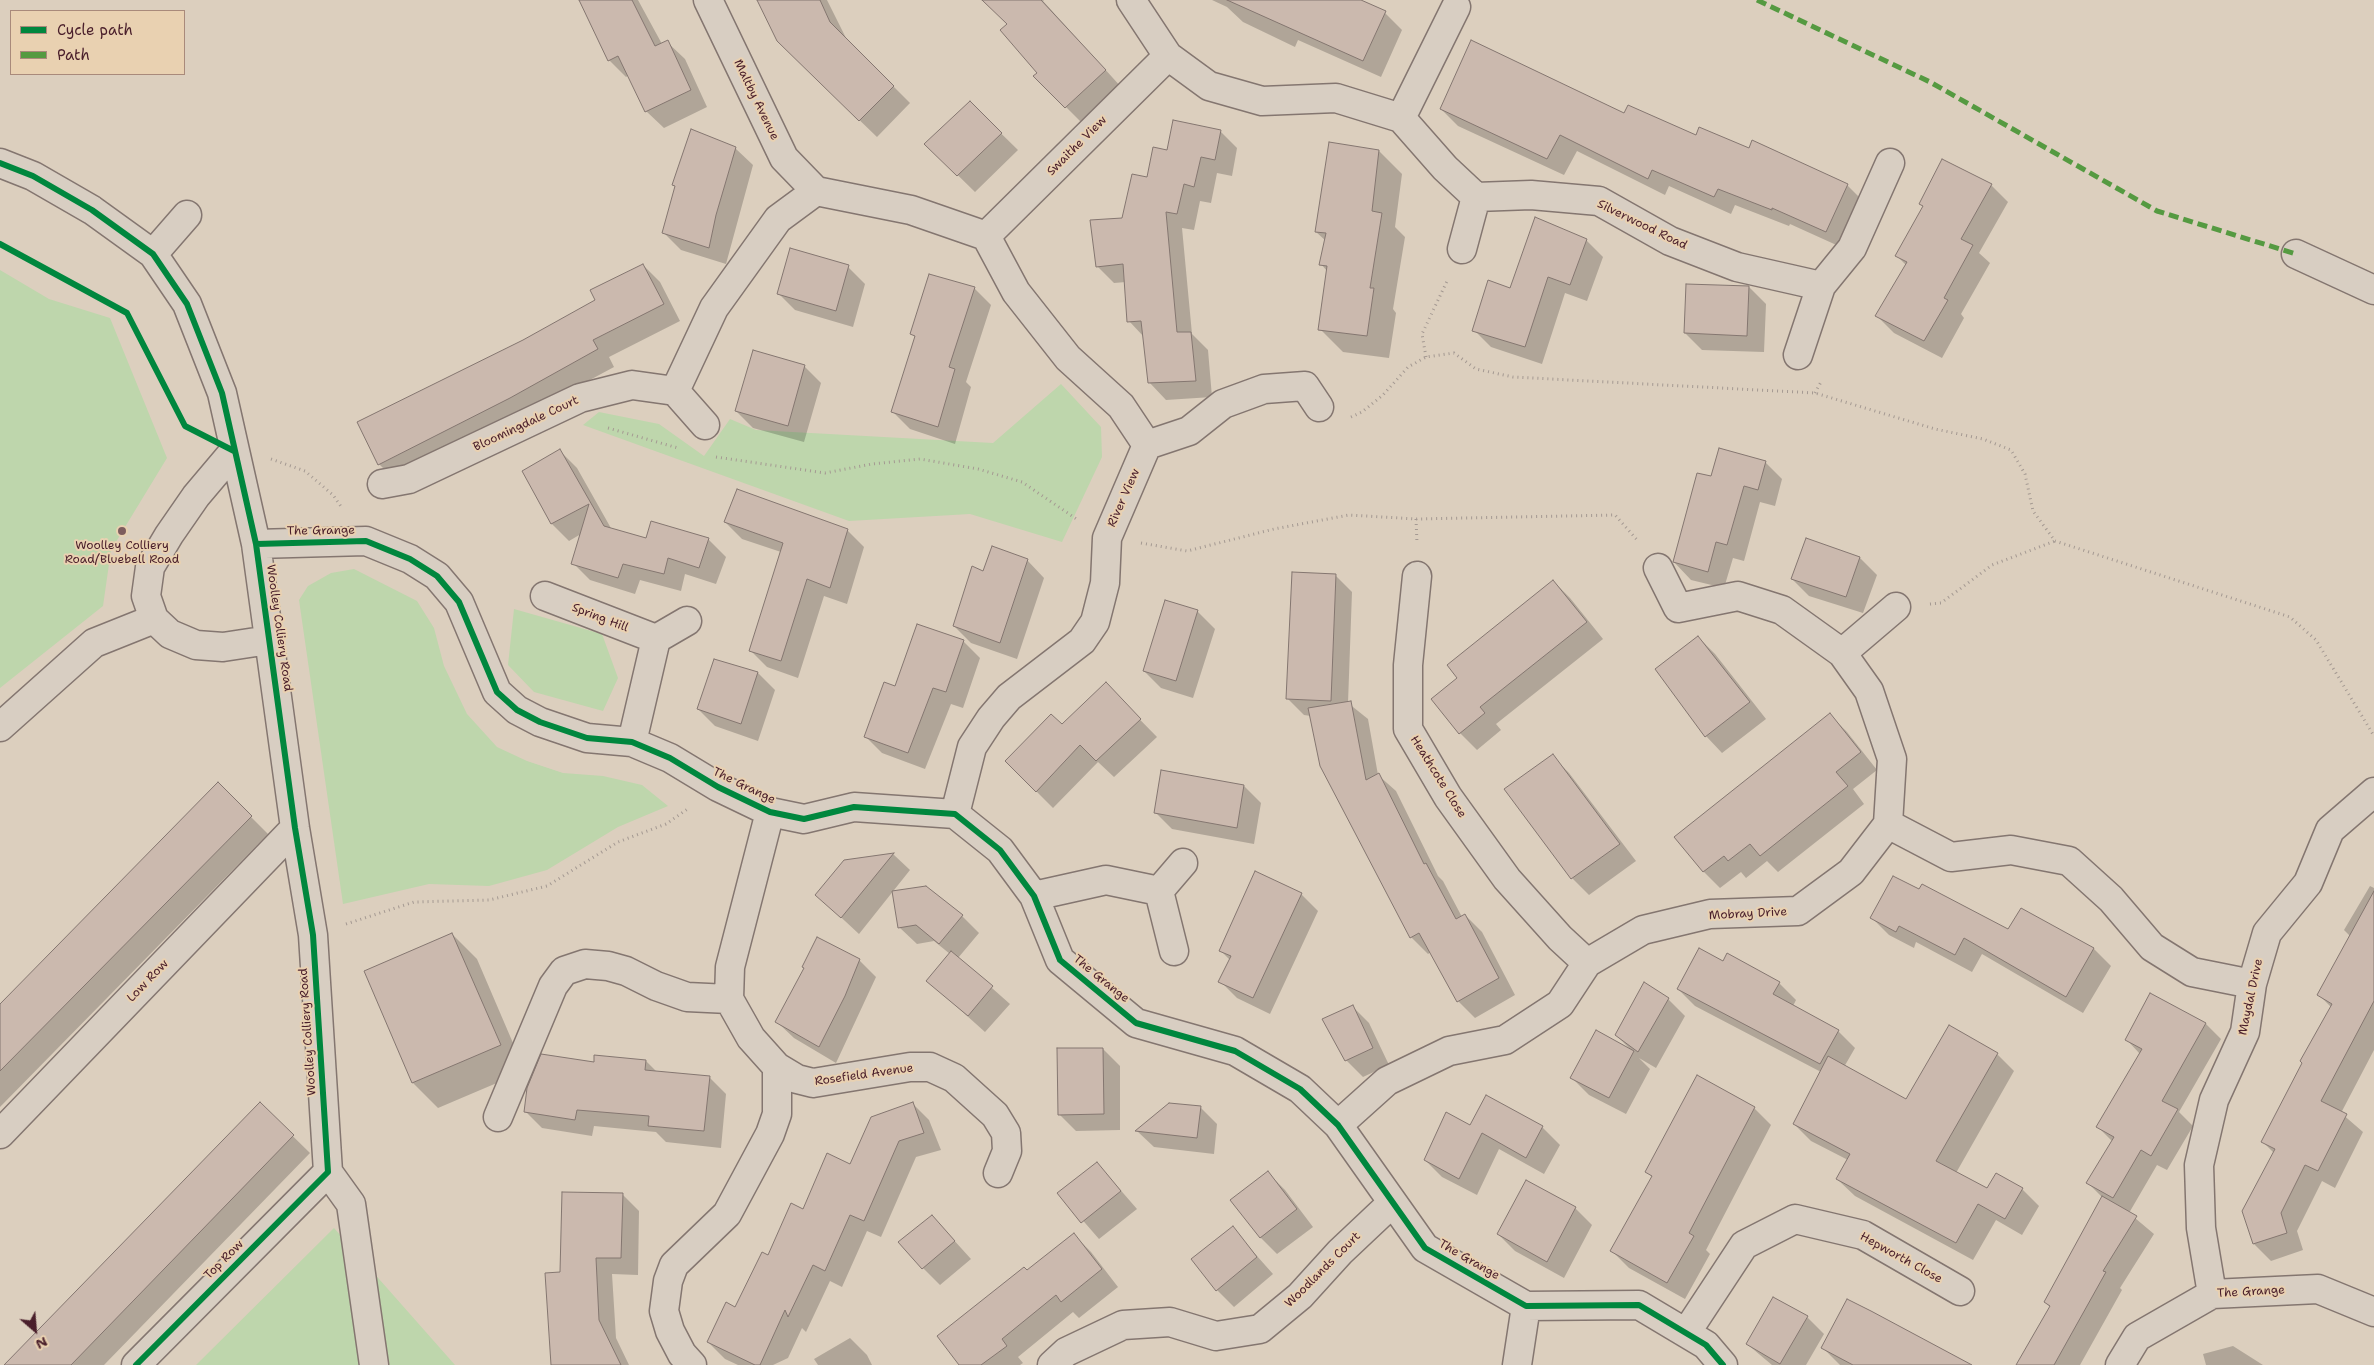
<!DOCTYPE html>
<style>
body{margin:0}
#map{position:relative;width:2374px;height:1365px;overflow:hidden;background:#dccfbe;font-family:"Shantell Sans",sans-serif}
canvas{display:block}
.legend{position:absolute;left:10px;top:10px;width:175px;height:65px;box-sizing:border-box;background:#e9d1b1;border:1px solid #a98a7b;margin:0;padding:6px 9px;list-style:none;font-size:15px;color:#4a1f2b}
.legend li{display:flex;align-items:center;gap:10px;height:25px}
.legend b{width:25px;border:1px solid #a98a7b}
.north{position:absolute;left:10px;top:1305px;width:50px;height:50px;-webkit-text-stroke:4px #e9d1b1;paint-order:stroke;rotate:153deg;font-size:14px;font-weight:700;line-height:20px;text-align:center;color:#4a1f2b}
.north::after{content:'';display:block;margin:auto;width:18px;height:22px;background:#4a1f2b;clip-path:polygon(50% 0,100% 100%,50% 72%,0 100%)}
</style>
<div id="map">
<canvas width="2374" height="1365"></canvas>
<ul class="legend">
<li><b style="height:6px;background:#00873e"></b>Cycle path</li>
<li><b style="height:6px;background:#559a41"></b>Path</li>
</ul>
<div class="north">N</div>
</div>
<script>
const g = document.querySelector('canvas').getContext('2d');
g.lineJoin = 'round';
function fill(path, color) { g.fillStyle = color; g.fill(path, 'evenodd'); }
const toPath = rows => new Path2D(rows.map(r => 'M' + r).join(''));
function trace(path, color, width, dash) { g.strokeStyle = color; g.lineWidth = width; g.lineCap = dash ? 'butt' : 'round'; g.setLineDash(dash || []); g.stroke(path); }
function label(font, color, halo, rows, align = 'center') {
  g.font = font + ' "Shantell Sans",sans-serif'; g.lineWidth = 4; g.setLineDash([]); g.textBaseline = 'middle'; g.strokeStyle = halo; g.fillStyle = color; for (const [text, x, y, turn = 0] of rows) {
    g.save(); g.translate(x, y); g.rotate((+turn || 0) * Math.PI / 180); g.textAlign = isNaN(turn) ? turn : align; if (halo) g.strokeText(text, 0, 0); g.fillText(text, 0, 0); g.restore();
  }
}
const green = toPath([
 [0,270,49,299,110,318,167,458,111,550,103,606,0,688],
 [1061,384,1101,427,1102,457,1062,542,970,514,849,521,583,425,599,412,659,424,704,456,730,419,756,430,993,443],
 [354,569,417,601,434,628,444,666,467,714,497,747,527,761,563,773,603,776,642,785,668,806,618,827,547,870,489,886,429,884,343,904,299,600,308,586,331,573],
 [514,609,602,634,618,678,603,711,534,692,508,665],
 [334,1228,455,1365,196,1365]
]);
const shadow = toPath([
 [598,0,638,0,662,44,667,42,685,59,707,107,664,128,646,111,629,75,626,77,609,60],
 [758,0,827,0,847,40,910,103,877,137,795,58],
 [983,0,1044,0,1043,1,1122,88,1083,124,1035,76,1038,73,1008,24],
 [1212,0,1356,0,1385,13,1402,30,1381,77,1298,40,1295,47,1243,22,1227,7],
 [970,103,1018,150,975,192,926,144],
 [1441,109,1625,115,1696,137,1750,150,1847,185,1864,202,1843,248,1790,224,1789,226,1735,205,1731,214,1669,186,1665,195,1577,151,1564,175,1458,126],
 [1220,131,1237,148,1232,176,1217,173,1211,203,1200,201,1194,230,1182,228,1192,334,1208,350,1212,397,1166,400,1149,382,1144,337,1129,321,1126,282,1114,283,1097,266,1148,178,1168,152],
 [735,148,753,165,726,264,681,250,664,233,676,187,674,185],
 [1379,151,1402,174,1395,227,1405,237,1393,309,1396,313,1389,358,1343,352,1320,329,1327,271,1321,264,1326,241,1316,232],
 [1991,185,2008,202,1979,253,1990,263,1961,314,1964,318,1942,358,1894,333,1877,316,1906,265,1897,256,1924,207,1920,204],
 [1586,240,1603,257,1587,301,1565,293,1542,364,1491,347,1474,330,1511,290],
 [643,265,660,282,680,321,609,357,614,367,480,439,396,481,379,464,524,341,597,300],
 [848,267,865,284,853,327,795,310,778,293],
 [1749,287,1766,304,1764,352,1702,350,1685,333],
 [974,288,991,305,966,382,971,387,955,444,910,429,893,412,915,337,912,334],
 [804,366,821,383,804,442,753,428,736,411],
 [560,451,577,468,612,530,647,539,652,522,709,540,726,557,716,584,685,574,681,591,640,580,635,594,590,580,573,563,581,534,569,541,552,524,523,471],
 [1765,462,1782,479,1775,506,1760,502,1744,561,1733,558,1724,588,1691,580,1674,562,1698,474,1711,478],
 [725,522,847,530,864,547,847,604,824,596,798,678,767,667,750,650,781,552,742,539],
 [1807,539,1860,558,1877,575,1863,613,1809,596,1792,579],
 [1027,560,1044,578,1017,659,971,643,954,626],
 [1335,575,1352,592,1348,703,1368,719,1378,775,1396,791,1438,876,1443,881,1462,917,1465,915,1482,932,1515,995,1475,1018,1458,1001,1431,952,1428,954,1411,937,1311,716,1304,715,1287,698],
 [1553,581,1570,598,1603,639,1496,724,1501,730,1477,750,1460,733,1459,678],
 [1166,602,1198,612,1215,629,1193,698,1161,688,1144,671],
 [1698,637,1715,654,1766,719,1722,753,1706,736],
 [963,641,980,658,963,708,951,704,925,769,882,753,865,736,896,688],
 [715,661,758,673,775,690,758,741,715,726,698,709],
 [1105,684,1157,737,1114,777,1098,762,1053,808,1006,761,1062,726],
 [1830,715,1847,732,1877,770,1853,789,1864,804,1778,872,1767,861,1746,878,1741,872,1720,888,1703,871],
 [1552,756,1569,773,1636,861,1589,895,1572,878],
 [218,784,268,834,0,1107,0,1005],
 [1244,786,1261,803,1254,844,1172,829,1155,812],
 [893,854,910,870,859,934,817,895,845,861],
 [2370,886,2374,888,2374,954,2361,947,2344,930],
 [1301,894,1318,911,1270,1014,1237,998,1220,981,1230,960,1220,950],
 [2021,909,2094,949,2111,966,2083,1013,1982,954,1972,972,1916,942,1914,948,1889,935,1872,918,2009,931],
 [962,916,979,933,958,958,1010,1004,985,1032,927,980,950,954,934,941,917,944,899,927],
 [452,934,477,959,525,1071,438,1108,413,1083,365,971],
 [2374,958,2374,1050,2341,1113,2363,1132,2335,1188,2322,1181,2297,1231,2303,1250,2271,1261,2254,1244,2244,1211,2274,1153,2263,1142,2332,1008,2319,995],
 [859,960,876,977,836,1063,794,1038,776,1021],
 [1723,963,1779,983,1796,1000,1793,1006,1838,1031,1855,1048,1844,1067,1906,1100,1997,1054,2014,1071,1956,1173,1988,1190,2022,1189,2039,1206,2022,1235,1996,1220,1973,1260,1855,1196,1837,1179,1848,1160,1811,1141,1794,1124,1821,1072,1695,1006,1678,989],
 [2151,995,2206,1024,2221,1039,2179,1112,2193,1126,2167,1170,2157,1165,2129,1213,2154,1234,2120,1288,2122,1290,2080,1365,2017,1365,2051,1308,2045,1302,2102,1197,2088,1183,2113,1142,2098,1127,2140,1054,2127,1040],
 [1668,999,1685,1016,1656,1068,1639,1058,1650,1069,1626,1114,1589,1095,1572,1078,1632,1051,1616,1035],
 [1352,1006,1369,1023,1389,1065,1363,1077,1346,1060],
 [1103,1049,1120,1066,1120,1130,1076,1131,1059,1114],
 [646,1061,657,1072,709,1077,726,1094,721,1148,666,1142,656,1132,594,1126,592,1136,542,1128,525,1111,595,1064],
 [1487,1096,1543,1128,1560,1145,1544,1174,1499,1149,1477,1195,1442,1177,1425,1160,1471,1127],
 [912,1103,929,1120,941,1150,916,1157,881,1237,867,1231,842,1287,830,1281,806,1332,802,1328,788,1358,773,1365,738,1365,725,1359,708,1342,736,1308,769,1257,804,1210],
 [260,1104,310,1153,104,1365,6,1365],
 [1200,1107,1217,1124,1214,1154,1154,1147,1137,1131],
 [1754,1108,1771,1125,1706,1250,1710,1254,1685,1299,1629,1268,1612,1251,1653,1178,1647,1172],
 [1097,1163,1137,1209,1099,1239,1059,1193],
 [1268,1173,1285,1190,1313,1227,1277,1254,1260,1237],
 [622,1194,639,1211,638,1275,612,1274,616,1338,629,1365,556,1365,561,1273],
 [1575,1208,1592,1225,1564,1278,1515,1251,1498,1234],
 [932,1216,971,1259,940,1285,923,1268],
 [1232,1228,1273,1274,1234,1307,1217,1290],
 [1074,1235,1091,1252,1118,1287,1079,1318,1073,1312,1018,1357,1023,1363,1020,1365,960,1365,1027,1272],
 [1807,1317,1824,1334,1806,1365,1772,1365,1747,1344],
 [850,1338,867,1355,872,1365,818,1365,814,1359],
 [2233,1346,2263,1365,2206,1365,2203,1354],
 [1823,1348,1970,1365,1840,1365]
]);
const building = toPath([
 [579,0,632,0,655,46,668,40,691,90,645,112,618,56,608,61,579,0],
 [757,0,820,0,830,22,894,86,859,121,777,41,757,0],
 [982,0,1041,0,1106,70,1065,108,1033,76,1037,73,1000,30,1007,24,982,0],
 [1227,0,1361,0,1386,11,1363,61,1227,0],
 [1471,40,1624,113,1628,105,1696,135,1699,127,1749,148,1752,140,1848,184,1826,232,1772,208,1772,210,1718,189,1714,197,1652,170,1648,179,1560,135,1547,159,1440,109,1471,40],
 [970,101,1002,133,957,176,924,144,970,101],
 [1173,120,1221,130,1215,160,1201,157,1194,187,1184,184,1177,214,1166,212,1177,332,1191,332,1196,381,1148,383,1141,321,1127,322,1123,264,1096,267,1090,220,1122,218,1132,174,1147,177,1153,147,1167,150,1173,120],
 [691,129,736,147,716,215,709,248,662,233,675,186,672,185,691,129],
 [1329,142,1379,150,1372,211,1382,213,1370,288,1374,288,1367,336,1318,330,1327,266,1319,265,1326,233,1315,232,1329,142],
 [1942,159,1992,184,1961,239,1973,245,1944,298,1948,300,1924,341,1875,316,1907,262,1895,256,1923,206,1919,204,1942,159],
 [1535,217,1587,239,1570,285,1548,277,1525,347,1472,331,1488,280,1510,288,1535,217],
 [790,248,849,265,836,311,777,294,790,248],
 [643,264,664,304,593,340,598,349,510,398,378,465,357,422,523,340,595,300,590,290,643,264],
 [929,274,975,287,949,367,955,369,938,427,891,412,915,336,910,334,929,274],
 [1686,284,1749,286,1747,336,1684,333,1686,284],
 [753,350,805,365,788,426,735,411,753,350],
 [1719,448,1766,461,1758,490,1744,486,1727,545,1716,542,1708,572,1673,562,1697,473,1711,476,1719,448],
 [560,449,604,526,646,538,651,521,709,538,699,568,668,558,664,574,623,564,618,578,571,564,589,504,551,524,522,471,560,449],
 [737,489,848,529,830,588,807,579,781,661,749,651,783,543,724,522,737,489],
 [1806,538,1860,557,1846,597,1791,579,1806,538],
 [992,546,1028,559,1000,643,953,626,972,566,983,571,992,546],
 [1292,572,1336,574,1331,701,1286,699,1292,572],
 [1553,580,1587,622,1480,707,1485,713,1459,734,1431,699,1457,678,1447,665,1553,580],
 [1165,600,1198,610,1176,681,1143,671,1165,600],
 [917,624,964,640,946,692,933,688,908,753,864,737,884,682,895,686,917,624],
 [1698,636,1750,702,1705,737,1655,669,1698,636],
 [714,659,758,672,741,724,697,709,714,659],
 [1106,682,1141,719,1096,761,1080,745,1036,792,1005,761,1051,714,1062,724,1106,682],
 [1351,701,1366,780,1379,773,1424,864,1426,863,1456,919,1465,914,1499,978,1457,1002,1419,933,1410,938,1320,766,1308,708,1351,701],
 [1830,713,1861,752,1836,772,1848,786,1760,856,1750,844,1728,861,1724,856,1703,872,1674,837,1830,713],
 [1553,754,1620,844,1571,879,1504,789,1553,754],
 [1161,770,1244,785,1237,828,1154,813,1161,770],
 [218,782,252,816,0,1071,0,1004,218,782],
 [894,853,841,918,815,895,844,860,894,853],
 [1255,871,1302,893,1253,998,1218,982,1231,956,1219,951,1255,871],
 [1893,876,1919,889,1922,884,2008,929,2021,908,2094,948,2066,997,1964,938,1955,955,1899,926,1896,932,1870,918,1893,876],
 [926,886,963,915,939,944,916,925,898,928,892,891,926,886],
 [2374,891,2374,1001,2321,1101,2347,1114,2318,1171,2305,1165,2281,1213,2287,1233,2253,1244,2242,1211,2275,1149,2261,1142,2302,1063,2300,1061,2332,1004,2317,995,2374,891],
 [452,933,501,1045,412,1083,364,971,452,933],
 [817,937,860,959,845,996,819,1047,775,1022,804,968,802,967,817,937],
 [1699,948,1723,961,1727,953,1780,982,1773,994,1839,1030,1820,1064,1677,989,1699,948],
 [951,951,993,986,968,1016,926,981,951,951],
 [1644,982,1669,998,1638,1052,1615,1035,1644,982],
 [2150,993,2206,1023,2162,1101,2178,1109,2151,1156,2141,1150,2113,1198,2086,1183,2114,1137,2096,1127,2142,1049,2125,1040,2150,993],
 [1353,1005,1373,1048,1345,1061,1322,1019,1353,1005],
 [1949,1025,1998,1053,1936,1161,1987,1188,1996,1173,2023,1188,2005,1219,1978,1204,1956,1243,1836,1179,1850,1154,1793,1124,1828,1056,1906,1099,1949,1025],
 [1596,1030,1634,1051,1609,1098,1570,1078,1596,1030],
 [1057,1048,1103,1048,1104,1114,1058,1115,1057,1048],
 [541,1054,594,1062,594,1055,646,1060,645,1070,710,1076,704,1131,648,1126,649,1116,577,1110,575,1120,524,1112,527,1088,541,1054],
 [1697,1075,1755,1107,1689,1233,1694,1236,1667,1283,1610,1251,1652,1176,1645,1172,1697,1075],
 [1486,1095,1543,1126,1526,1158,1482,1133,1459,1179,1424,1160,1446,1112,1470,1125,1486,1095],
 [260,1102,294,1135,71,1365,4,1365,260,1102],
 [913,1102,924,1133,899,1141,864,1221,850,1215,825,1271,813,1265,788,1317,785,1310,760,1365,755,1365,707,1342,726,1302,735,1307,762,1252,768,1255,791,1203,803,1209,827,1153,850,1164,871,1117,913,1102],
 [1169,1103,1201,1106,1197,1138,1135,1131,1169,1103],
 [1097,1162,1121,1191,1081,1223,1057,1193,1097,1162],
 [1268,1171,1297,1209,1260,1238,1230,1200,1268,1171],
 [1526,1180,1576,1207,1547,1262,1497,1234,1526,1180],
 [562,1192,623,1193,621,1258,596,1258,599,1320,621,1365,551,1365,545,1273,560,1272,562,1192],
 [2102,1196,2137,1216,2103,1271,2106,1272,2054,1365,2016,1365,2050,1306,2044,1302,2102,1196],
 [932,1215,955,1241,922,1269,898,1242,932,1215],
 [1233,1226,1257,1257,1216,1291,1191,1259,1233,1226],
 [1074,1233,1102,1269,1061,1302,1056,1295,1002,1339,1007,1346,981,1365,959,1365,937,1336,1024,1267,1027,1270,1074,1233],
 [1773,1297,1808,1316,1780,1364,1746,1344,1773,1297],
 [1847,1299,1871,1311,1972,1365,1853,1365,1821,1348,1847,1299]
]);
const path = toPath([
 [1426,357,1422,334,1448,279],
 [1815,393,1822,380],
 [1351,417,1362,412,1383,395,1408,367,1426,357,1454,353,1476,369,1513,377,1815,393,1935,429,1983,439,2011,450,2025,474,2033,511,2055,541,2290,617,2316,640,2374,736],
 [608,428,678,448],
 [716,457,825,473,872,464,920,459,978,469,1022,482,1078,520],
 [271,459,305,471,333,495,342,508],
 [1416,519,1417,543],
 [1141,543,1187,551,1274,529,1349,515,1416,519,1615,515,1638,541],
 [1930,604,1941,603,1992,565,2055,541],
 [346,924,414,902,489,900,547,886,618,842,666,824,689,808]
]);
const minor = toPath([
 [708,0,784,158,816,191],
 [1131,0,1168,56,1209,86,1262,101,1336,98,1401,118,1445,168,1476,197,1531,195,1599,201,1670,241,1737,267,1821,286,1798,355],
 [1401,118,1456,7],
 [0,163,33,176,92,210,153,254,187,304,222,393,256,544,295,828,313,935,328,1172],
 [986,236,1168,56],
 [1462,249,1476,197],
 [153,254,187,215],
 [2296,254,2374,290],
 [1821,286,1852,248,1890,163],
 [675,391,705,425],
 [234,451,196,496,169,535,150,567,146,596,154,619,170,634,196,645,223,647,269,640],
 [382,484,409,479,580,398,632,385,675,391,714,308,778,219,816,191,911,210,986,236,1016,292,1068,358,1121,406,1147,445],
 [256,544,366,541,410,559,437,576,459,602,497,692,517,710,540,722,587,738,632,742,670,758,718,787,770,812,804,819,854,807,955,814,1000,850,1034,896,1060,960,1136,1023,1235,1051,1300,1089,1338,1125,1425,1248,1526,1306,1639,1305,1706,1345,1723,1365],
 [1658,568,1678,608,1738,596,1782,610,1842,653,1869,691,1892,759,1888,824],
 [1417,576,1408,665,1408,729,1448,797,1507,879,1560,938,1587,963],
 [545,596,656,639,632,742],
 [656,639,687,621],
 [1842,653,1896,607],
 [0,727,94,643,154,619],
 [955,814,972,747,991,718,1009,697,1082,641,1095,622,1105,583,1107,538,1147,445,1189,431,1223,404,1264,389,1305,386,1319,407],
 [1888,824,1951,857,2011,850,2069,861,2111,899,2152,947,2192,972,2252,984],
 [1159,891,1183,863],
 [1034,896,1106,880,1159,891,1174,951],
 [777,1067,797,1079,813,1083,910,1067,930,1067,954,1078,995,1115,1006,1133,1007,1151,998,1173],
 [498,1117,553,986,564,971,585,964,608,966,626,971,656,986,687,997,729,999],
 [1338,1125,1387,1081,1449,1051,1505,1040,1560,1004,1587,963,1643,930,1710,914,1798,911,1851,872,1888,824],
 [0,1134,295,828],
 [328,1172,351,1204,374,1365],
 [2212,1294,2201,1228,2199,1165,2214,1100,2245,1032,2252,984,2267,933,2308,883,2330,830,2374,792],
 [1686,1333,1744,1245,1795,1219,1863,1235,1960,1291],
 [136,1365,328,1172],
 [692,1365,682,1354,670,1331,664,1311,668,1281,674,1265,727,1214,770,1134,777,1114,777,1067,751,1038,729,999,730,967,770,812],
 [1052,1365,1066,1352,1123,1325,1170,1322,1216,1336,1260,1329,1300,1296,1340,1252,1392,1203],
 [1517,1365,1526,1306],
 [2120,1365,2137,1337,2212,1294,2318,1289,2374,1312]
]);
const quiet = toPath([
 [1757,0,1930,82,2157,211,2296,254]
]);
const cycleway = toPath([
 [0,163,33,176,92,210,153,254,187,304,222,393,256,544,295,828,313,935,328,1172,136,1365],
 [0,244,127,313,185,426,234,451],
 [256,544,366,541,410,559,437,576,459,602,497,692,517,710,540,722,587,738,632,742,670,758,718,787,770,812,804,819,854,807,955,814,1000,850,1034,896,1060,960,1136,1023,1235,1051,1300,1089,1338,1125,1425,1248,1526,1306,1639,1305,1706,1345,1723,1365]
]);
const markers = [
 [122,531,5,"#7d5d5e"]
];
const streetNames = [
 ["Maltby Avenue",756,100,64],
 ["Swaithe View",1077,146,-45],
 ["Silverwood Road",1642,225,26],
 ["Bloomingdale Court",526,424,-25],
 ["River View",1124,498,-66],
 ["The Grange",321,531,-1],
 ["Spring Hill",600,618,21],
 ["Woolley Colliery Road",279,628,82],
 ["Heathcote Close",1438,777,58],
 ["The Grange",744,786,26],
 ["Mobray Drive",1748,914,-3],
 ["The Grange",1101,979,39],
 ["Low Row",148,981,-46],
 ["Maydal Drive",2251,997,-78],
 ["Woolley Colliery Road",308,1032,-94],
 ["Rosefield Avenue",864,1075,-8],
 ["Hepworth Close",1901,1258,29],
 ["Top Row",224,1260,-45],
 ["The Grange",1469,1260,30],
 ["Woodlands Court",1323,1270,-45],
 ["The Grange",2251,1292,-3]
];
const poiNames = [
 ["Woolley Colliery",122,546],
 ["Road/Bluebell Road",122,560]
];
fill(green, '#bed6ac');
fill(shadow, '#0003');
fill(building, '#cbb9ae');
trace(building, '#847670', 1);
trace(minor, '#847670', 31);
trace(path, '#a49992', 3, [1, 4]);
trace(minor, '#d8cec2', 28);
trace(quiet, '#559a41', 5, [10, 5]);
trace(cycleway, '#00873e', 6);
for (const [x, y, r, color] of markers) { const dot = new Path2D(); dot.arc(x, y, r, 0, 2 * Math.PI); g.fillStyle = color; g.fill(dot); trace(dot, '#e9d1b1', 2); }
label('12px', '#4a1f2b', '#e9d1b1', streetNames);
label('12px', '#4a1f2b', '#e9d1b1', poiNames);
</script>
